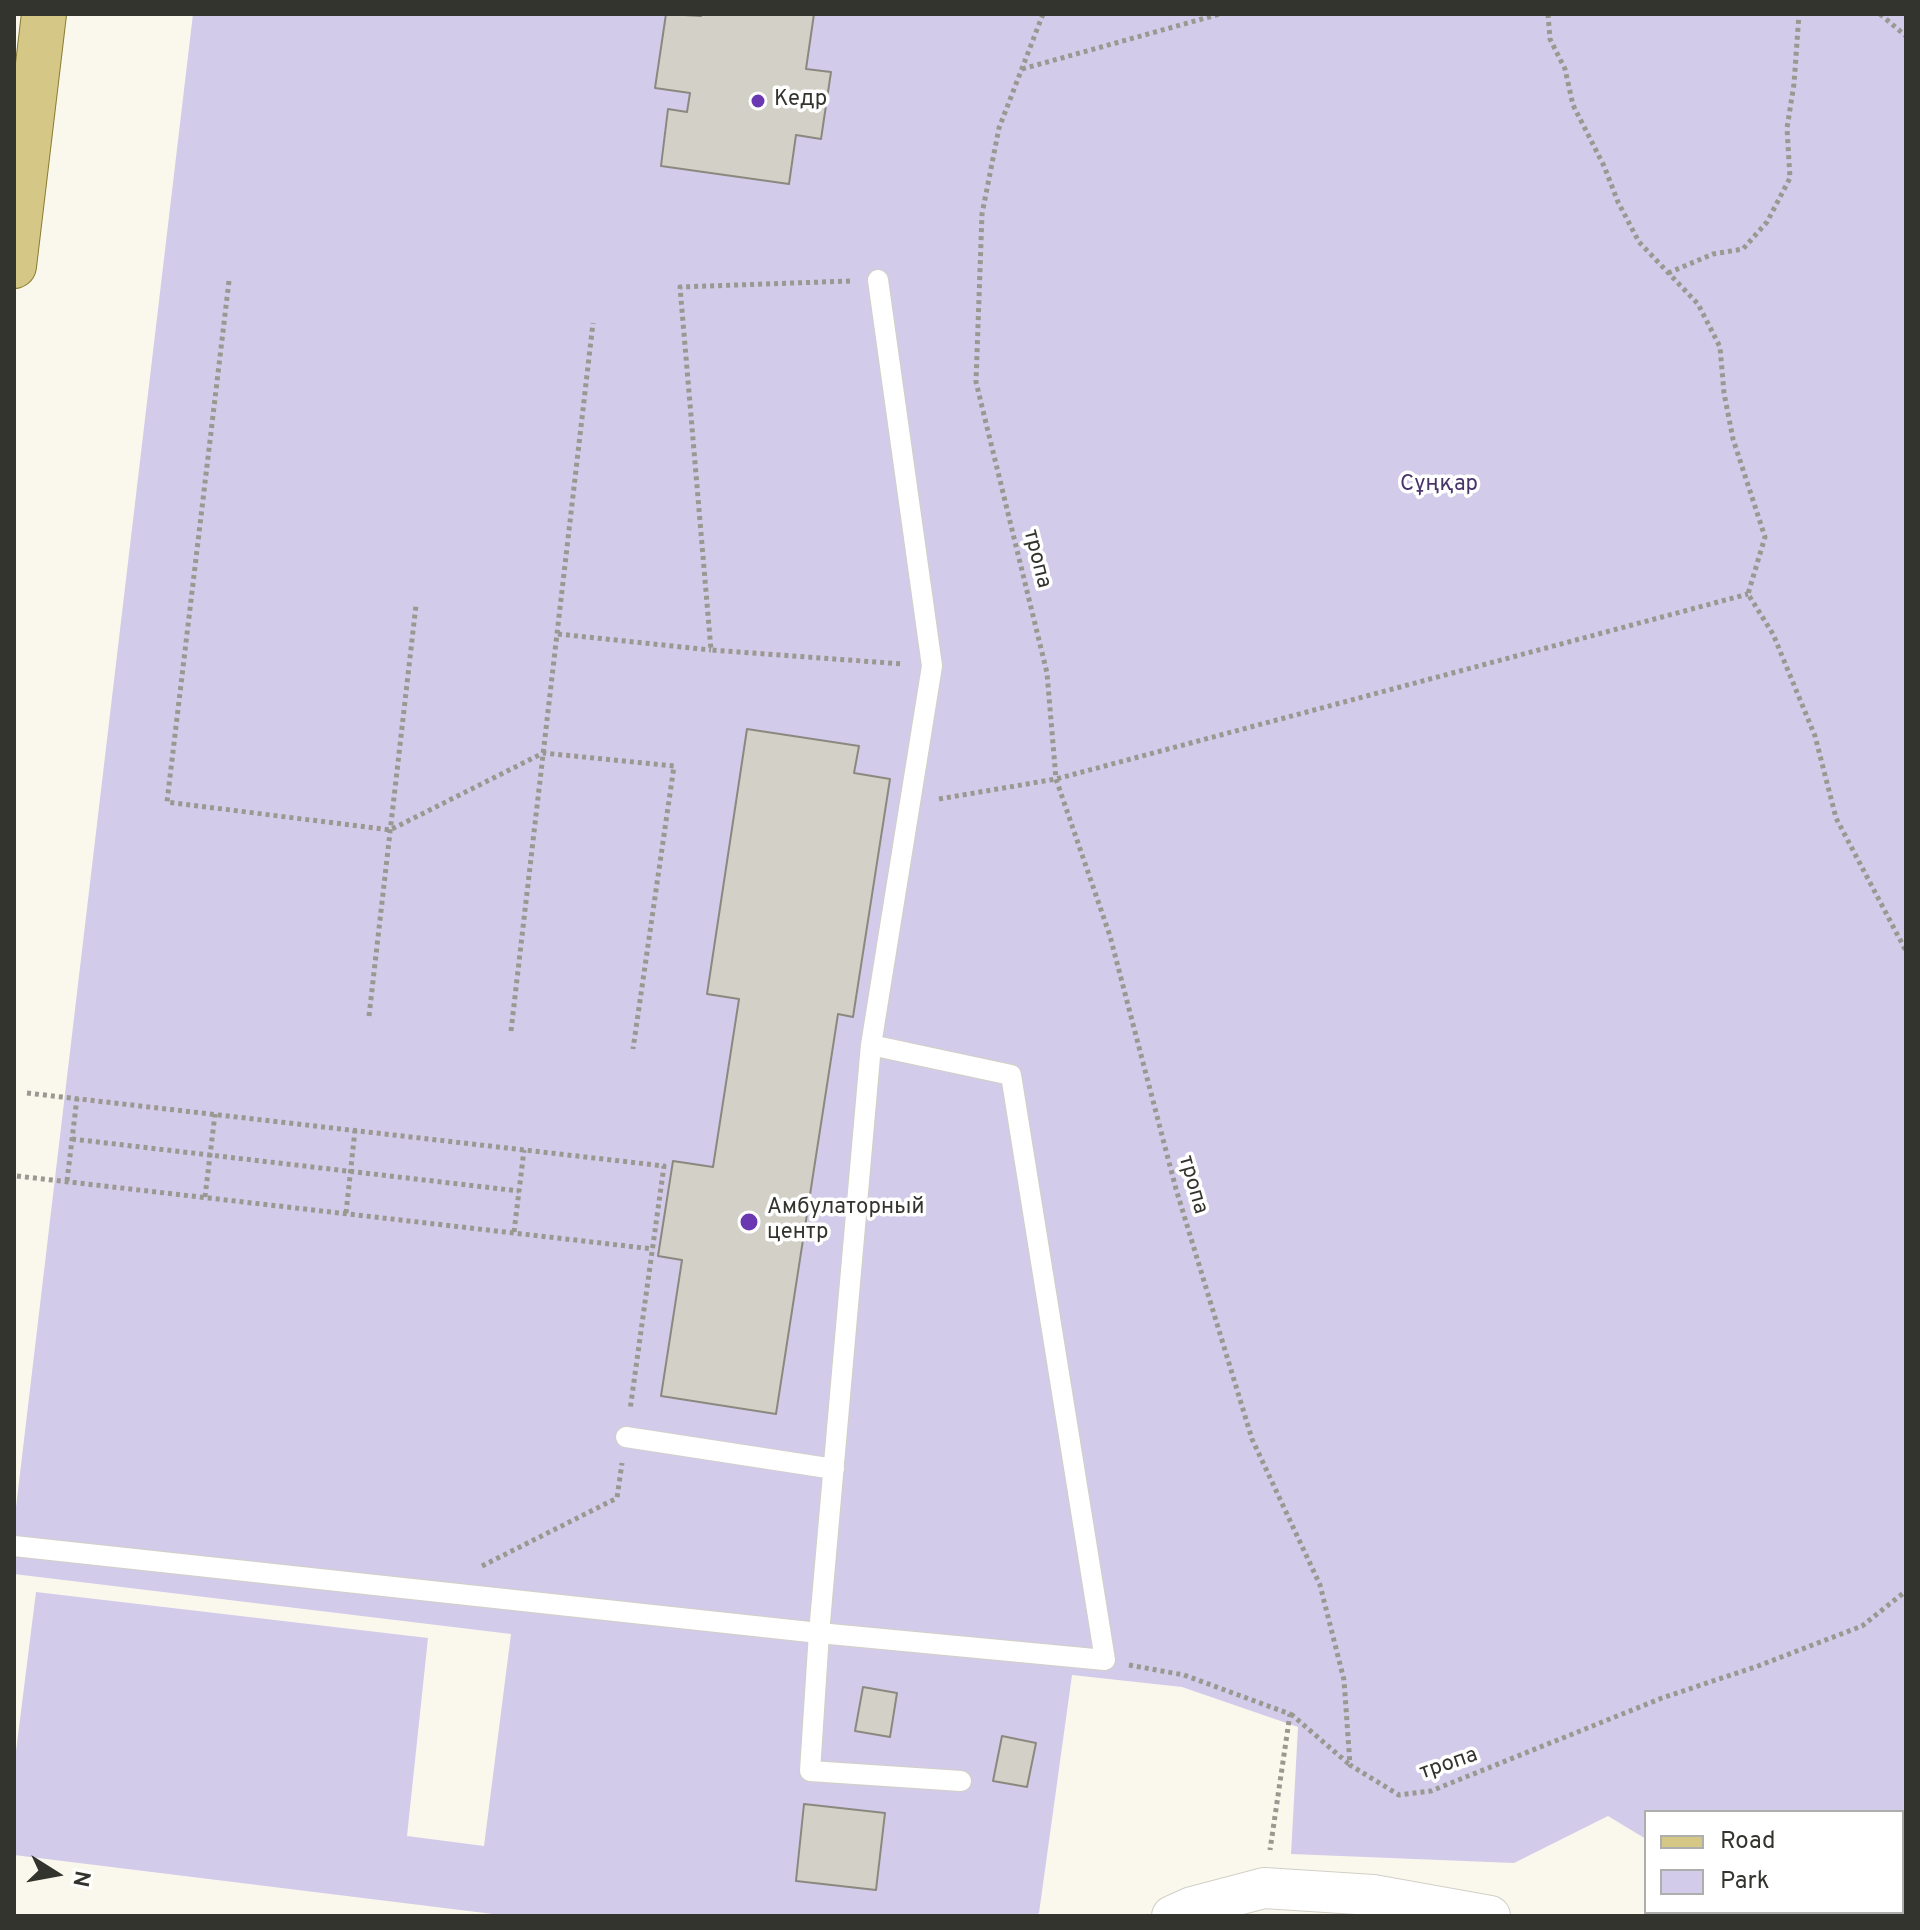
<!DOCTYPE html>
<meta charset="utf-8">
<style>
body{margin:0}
#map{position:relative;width:1920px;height:1930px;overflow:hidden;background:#faf8ed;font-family:Overpass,sans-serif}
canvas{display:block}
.frame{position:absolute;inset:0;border:16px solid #34342f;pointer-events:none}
.legend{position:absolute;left:1644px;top:1810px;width:260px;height:104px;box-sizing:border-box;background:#fff;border:2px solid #aeaeac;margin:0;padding:10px 14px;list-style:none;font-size:24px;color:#34342f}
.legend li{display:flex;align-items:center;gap:16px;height:40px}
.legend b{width:40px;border:2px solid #aeaeac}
.north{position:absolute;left:16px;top:1834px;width:80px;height:80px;-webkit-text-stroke:6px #fff;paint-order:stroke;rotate:101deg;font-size:22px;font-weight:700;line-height:32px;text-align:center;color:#34342f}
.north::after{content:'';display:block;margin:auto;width:28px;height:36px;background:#34342f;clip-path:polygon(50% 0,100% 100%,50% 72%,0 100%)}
</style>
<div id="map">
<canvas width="1920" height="1930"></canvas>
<div class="frame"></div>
<ul class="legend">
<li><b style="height:10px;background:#d5c886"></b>Road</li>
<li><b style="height:22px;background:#d3cbea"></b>Park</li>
</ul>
<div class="north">N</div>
</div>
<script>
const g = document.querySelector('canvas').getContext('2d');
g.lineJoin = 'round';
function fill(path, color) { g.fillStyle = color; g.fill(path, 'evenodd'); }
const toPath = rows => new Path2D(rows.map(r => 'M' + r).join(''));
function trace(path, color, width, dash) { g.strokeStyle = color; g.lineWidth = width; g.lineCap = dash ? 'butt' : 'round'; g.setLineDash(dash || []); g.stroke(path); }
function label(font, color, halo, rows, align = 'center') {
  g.font = font + ' Overpass,sans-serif'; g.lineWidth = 7; g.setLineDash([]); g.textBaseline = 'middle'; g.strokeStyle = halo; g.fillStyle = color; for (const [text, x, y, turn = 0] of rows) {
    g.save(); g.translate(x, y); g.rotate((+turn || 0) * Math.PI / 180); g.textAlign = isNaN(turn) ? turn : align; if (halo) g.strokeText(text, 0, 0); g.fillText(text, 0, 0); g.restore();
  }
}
const green = toPath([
 [193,14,1906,14,1906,1916,1768,1916,1761,1912,1902,1912,1902,1812,1646,1812,1646,1839,1608,1816,1514,1863,1291,1854,1298,1727,1182,1687,1072,1675,1039,1913,1034,1916,509,1916,14,1855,14,1767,36,1592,428,1638,407,1836,484,1846,511,1634,14,1574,14,1524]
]);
const building = toPath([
 [666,14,701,16,701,14,814,14,806,69,831,72,821,139,796,135,789,184,661,166,668,109,687,112,690,93,655,88,666,14],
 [747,729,859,746,854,773,890,779,853,1017,838,1014,776,1414,661,1396,682,1260,658,1256,673,1161,713,1167,739,999,707,994,747,729],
 [863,1687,897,1693,890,1737,855,1731,863,1687],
 [1002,1736,1036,1743,1027,1787,993,1781,1002,1736],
 [804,1804,885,1813,876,1890,796,1881,804,1804]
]);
const path = toPath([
 [1043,14,999,128,982,214,976,382,1047,673,1056,779,1110,936,1176,1189,1252,1439,1320,1585,1344,1680,1350,1765,1399,1795,1431,1791,1662,1698,1758,1666,1862,1626,1906,1591],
 [1548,14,1550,39,1565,69,1573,105,1604,166,1618,202,1639,242,1698,304,1720,347,1724,393,1733,439,1765,537,1748,594,1773,634,1815,736,1836,818,1906,951],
 [1880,14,1906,36],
 [1022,69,1220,14],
 [1668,273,1713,254,1743,249,1767,222,1790,178,1787,128,1794,84,1799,14],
 [229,281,167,802,390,830,543,753,674,766,633,1049],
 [850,281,680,287,711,650,903,664],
 [558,634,711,650],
 [939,799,1056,779,1748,594],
 [369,1016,416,605],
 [511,1031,593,323],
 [27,1093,664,1166,630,1410],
 [72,1139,519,1191],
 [17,1176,653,1249],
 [67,1181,77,1098],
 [205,1197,215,1114],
 [346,1213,355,1130],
 [514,1232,524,1150],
 [482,1566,617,1498,622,1463],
 [1129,1665,1184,1675,1290,1714,1270,1850],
 [1291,1714,1350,1765]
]);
const lane = toPath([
 [871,1045,1011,1075,1105,1660,819,1633,871,1045],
 [871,1045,932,666,878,280],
 [626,1437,834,1469],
 [14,1546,819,1633,810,1771,961,1781]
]);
const street = toPath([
 [1172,1916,1192,1907,1264,1888,1373,1895,1490,1916]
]);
const primary = toPath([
 [14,266,44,14]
]);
const markers = [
 [758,101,8,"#6a38b0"],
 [749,1222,10,"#6a38b0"]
];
const poiNames = [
 ["Кедр",774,101],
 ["Амбулаторный",767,1209],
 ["центр",767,1234]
];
const parkNames = [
 ["Сұңқар",1439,486]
];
const streetNames = [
 ["тропа",1036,559,76],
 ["тропа",1192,1185,74],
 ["тропа",1449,1765,-19]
];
fill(green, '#d3cbea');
fill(building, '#d3d1c7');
trace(building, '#8b897f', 2);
trace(lane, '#d2d0c5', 22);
trace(street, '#d2d0c5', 42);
trace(primary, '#8a7c34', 46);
trace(path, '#9a9991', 5, [4, 4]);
trace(lane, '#fff', 20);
trace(street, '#fff', 40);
trace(primary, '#d5c886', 44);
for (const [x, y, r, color] of markers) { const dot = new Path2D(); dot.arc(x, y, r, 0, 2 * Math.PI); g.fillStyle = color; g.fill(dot); trace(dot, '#fff', 3); }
label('22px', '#34342f', '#fff', poiNames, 'left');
label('22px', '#473469', '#fff', parkNames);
label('22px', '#34342f', '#fff', streetNames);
</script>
